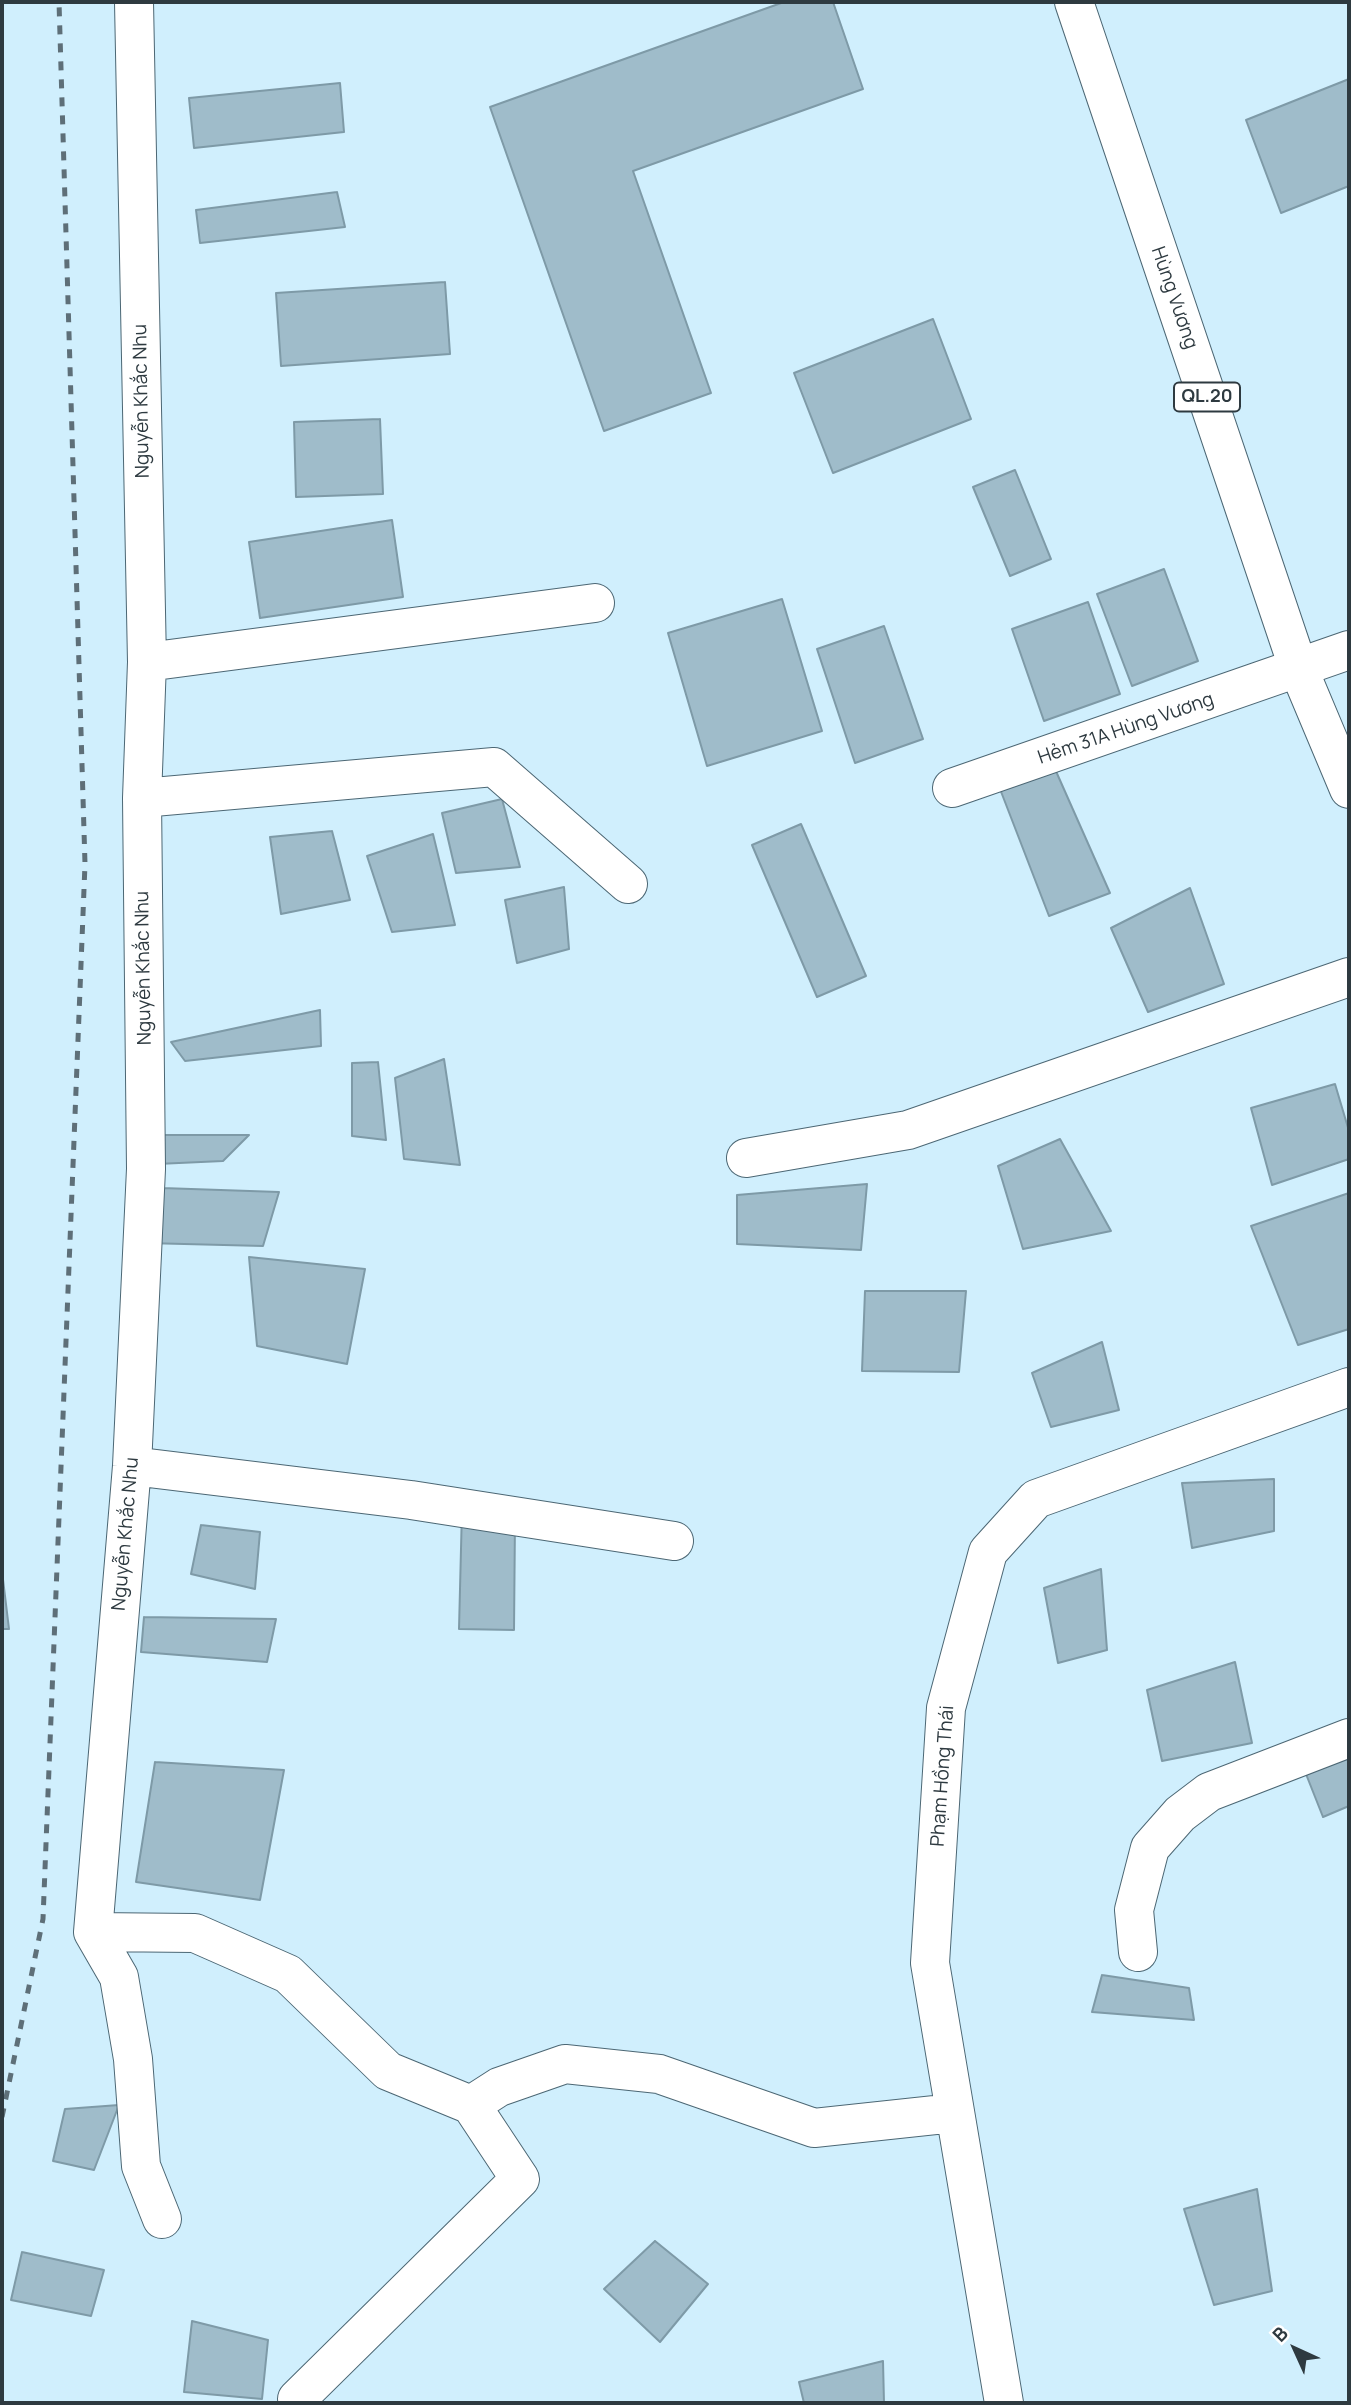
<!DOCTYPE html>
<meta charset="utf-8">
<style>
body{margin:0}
#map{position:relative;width:1351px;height:2405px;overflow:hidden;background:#d0effd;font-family:Manrope,sans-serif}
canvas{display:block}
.frame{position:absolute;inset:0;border:4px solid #2e3a40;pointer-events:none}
.north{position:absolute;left:1260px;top:2314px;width:70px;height:70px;-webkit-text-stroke:5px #fff;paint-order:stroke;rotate:315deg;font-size:19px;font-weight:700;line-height:28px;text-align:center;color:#2e3a40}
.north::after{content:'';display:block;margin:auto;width:24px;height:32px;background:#2e3a40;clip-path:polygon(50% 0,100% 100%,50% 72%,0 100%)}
</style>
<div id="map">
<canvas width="1351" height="2405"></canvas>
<div class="frame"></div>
<div class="north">B</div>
</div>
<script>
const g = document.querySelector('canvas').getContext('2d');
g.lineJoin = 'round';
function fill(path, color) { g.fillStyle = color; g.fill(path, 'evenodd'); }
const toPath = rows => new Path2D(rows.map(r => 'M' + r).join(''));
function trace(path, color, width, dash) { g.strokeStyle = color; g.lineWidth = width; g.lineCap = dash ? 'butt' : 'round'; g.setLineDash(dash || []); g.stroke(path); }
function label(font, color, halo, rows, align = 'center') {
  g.font = font + ' Manrope,sans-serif'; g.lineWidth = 6; g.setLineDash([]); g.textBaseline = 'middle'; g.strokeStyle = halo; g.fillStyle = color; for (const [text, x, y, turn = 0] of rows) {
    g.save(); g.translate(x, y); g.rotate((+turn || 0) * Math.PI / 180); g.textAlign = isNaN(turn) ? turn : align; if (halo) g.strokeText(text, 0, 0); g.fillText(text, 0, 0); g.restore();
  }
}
const building = toPath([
 [784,2,833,2,863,89,633,171,711,393,604,431,490,107,784,2],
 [1349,79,1349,186,1281,213,1246,120,1349,79],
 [340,83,344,132,194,148,189,98,340,83],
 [337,192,345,227,200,243,196,210,337,192],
 [445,282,450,354,281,366,276,293,445,282],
 [933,319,971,419,833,473,794,373,933,319],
 [380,419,383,494,296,497,294,422,380,419],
 [1015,470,1051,559,1010,576,973,487,1015,470],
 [392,520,403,597,260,618,249,542,392,520],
 [1164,569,1198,661,1132,686,1097,594,1164,569],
 [782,599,822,731,707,766,668,633,782,599],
 [1088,602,1120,694,1044,721,1012,629,1088,602],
 [884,626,923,739,855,763,817,649,884,626],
 [1055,769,1110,893,1049,916,1000,789,1055,769],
 [502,799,520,867,456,873,442,813,502,799],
 [801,824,866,976,817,997,752,845,801,824],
 [332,831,350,900,281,914,270,837,332,831],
 [433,834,455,925,392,932,367,856,433,834],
 [564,887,569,949,517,963,505,900,564,887],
 [1190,888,1224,984,1148,1012,1111,928,1190,888],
 [320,1010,321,1046,185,1061,171,1042,320,1010],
 [444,1059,460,1165,404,1159,395,1078,444,1059],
 [378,1062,386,1140,352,1136,352,1063,378,1062],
 [1335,1084,1349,1131,1349,1159,1272,1185,1251,1108,1335,1084],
 [161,1135,249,1135,223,1161,157,1164,161,1135],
 [1060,1139,1111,1231,1023,1249,998,1166,1060,1139],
 [867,1184,861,1250,737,1244,737,1195,867,1184],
 [162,1188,279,1192,263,1246,145,1243,162,1188],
 [1349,1193,1349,1329,1298,1345,1251,1226,1349,1193],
 [249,1257,365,1269,347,1364,257,1346,249,1257],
 [865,1291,966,1291,959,1372,862,1371,865,1291],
 [1102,1342,1119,1410,1051,1427,1032,1373,1102,1342],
 [1274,1479,1274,1531,1192,1548,1182,1483,1274,1479],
 [462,1509,515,1519,514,1630,459,1629,462,1509],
 [201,1525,260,1532,255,1589,191,1574,201,1525],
 [1101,1569,1107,1650,1058,1663,1044,1588,1101,1569],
 [2,1571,9,1629,2,1629,2,1571],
 [144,1617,276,1619,267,1662,141,1652,144,1617],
 [1235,1662,1252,1743,1162,1761,1147,1690,1235,1662],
 [1349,1752,1349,1806,1323,1817,1304,1769,1349,1752],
 [155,1762,284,1770,260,1900,136,1882,155,1762],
 [1102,1975,1189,1988,1194,2020,1092,2012,1102,1975],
 [119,2105,94,2170,53,2161,65,2109,119,2105],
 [1257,2189,1272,2291,1214,2305,1184,2209,1257,2189],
 [655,2241,708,2284,660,2342,604,2289,655,2241],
 [22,2252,104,2270,91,2316,11,2300,22,2252],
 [192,2321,268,2340,262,2399,184,2392,192,2321],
 [883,2361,884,2403,804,2403,799,2382,883,2361]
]);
const minor = toPath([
 [147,662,595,603],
 [952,788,1349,650],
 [142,798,494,767,628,884],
 [746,1158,908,1130,1349,977],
 [132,1466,411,1500,674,1541],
 [93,1932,132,1466,146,1169,142,798,147,662,134,2],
 [93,1932,195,1933,288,1974,388,2071,471,2105,520,2179,297,2399],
 [93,1932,119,1977,133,2059,141,2166,162,2219],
 [1138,1952,1134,1910,1150,1848,1180,1814,1209,1792,1349,1738],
 [471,2105,499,2087,565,2064,659,2074,814,2128,954,2113],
 [1004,2403,930,1963,946,1708,988,1552,1036,1499,1349,1387]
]);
const highway = toPath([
 [1074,2,1299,670,1349,789]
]);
const rail = toPath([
 [2,2117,43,1919,85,864,59,2]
]);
const shields = [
 [1207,397,66]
];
const shieldNames = [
 ["QL.20",1207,397]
];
const streetNames = [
 ["Hùng Vương",1174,298,71],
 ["Nguyễn Khắc Nhu",142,401,-91],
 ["Hẻm 31A Hùng Vương",1126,729,-19],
 ["Nguyễn Khắc Nhu",144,968,-91],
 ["Nguyễn Khắc Nhu",126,1534,-85],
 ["Phạm Hồng Thái",943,1776,-86]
];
fill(building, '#9fbcca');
trace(building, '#7e9aa7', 2);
trace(minor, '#4c6774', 40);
trace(highway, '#4c6774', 40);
trace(minor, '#fff', 38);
trace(highway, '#fff', 38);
trace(rail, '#5e6f78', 5, [9, 9]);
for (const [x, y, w] of shields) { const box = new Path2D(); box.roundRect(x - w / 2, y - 14.5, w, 29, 5); g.fillStyle = '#fff'; g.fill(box); trace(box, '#2e3a40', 2); }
label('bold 18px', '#2e3a40', null, shieldNames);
label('19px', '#2e3a40', '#fff', streetNames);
</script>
